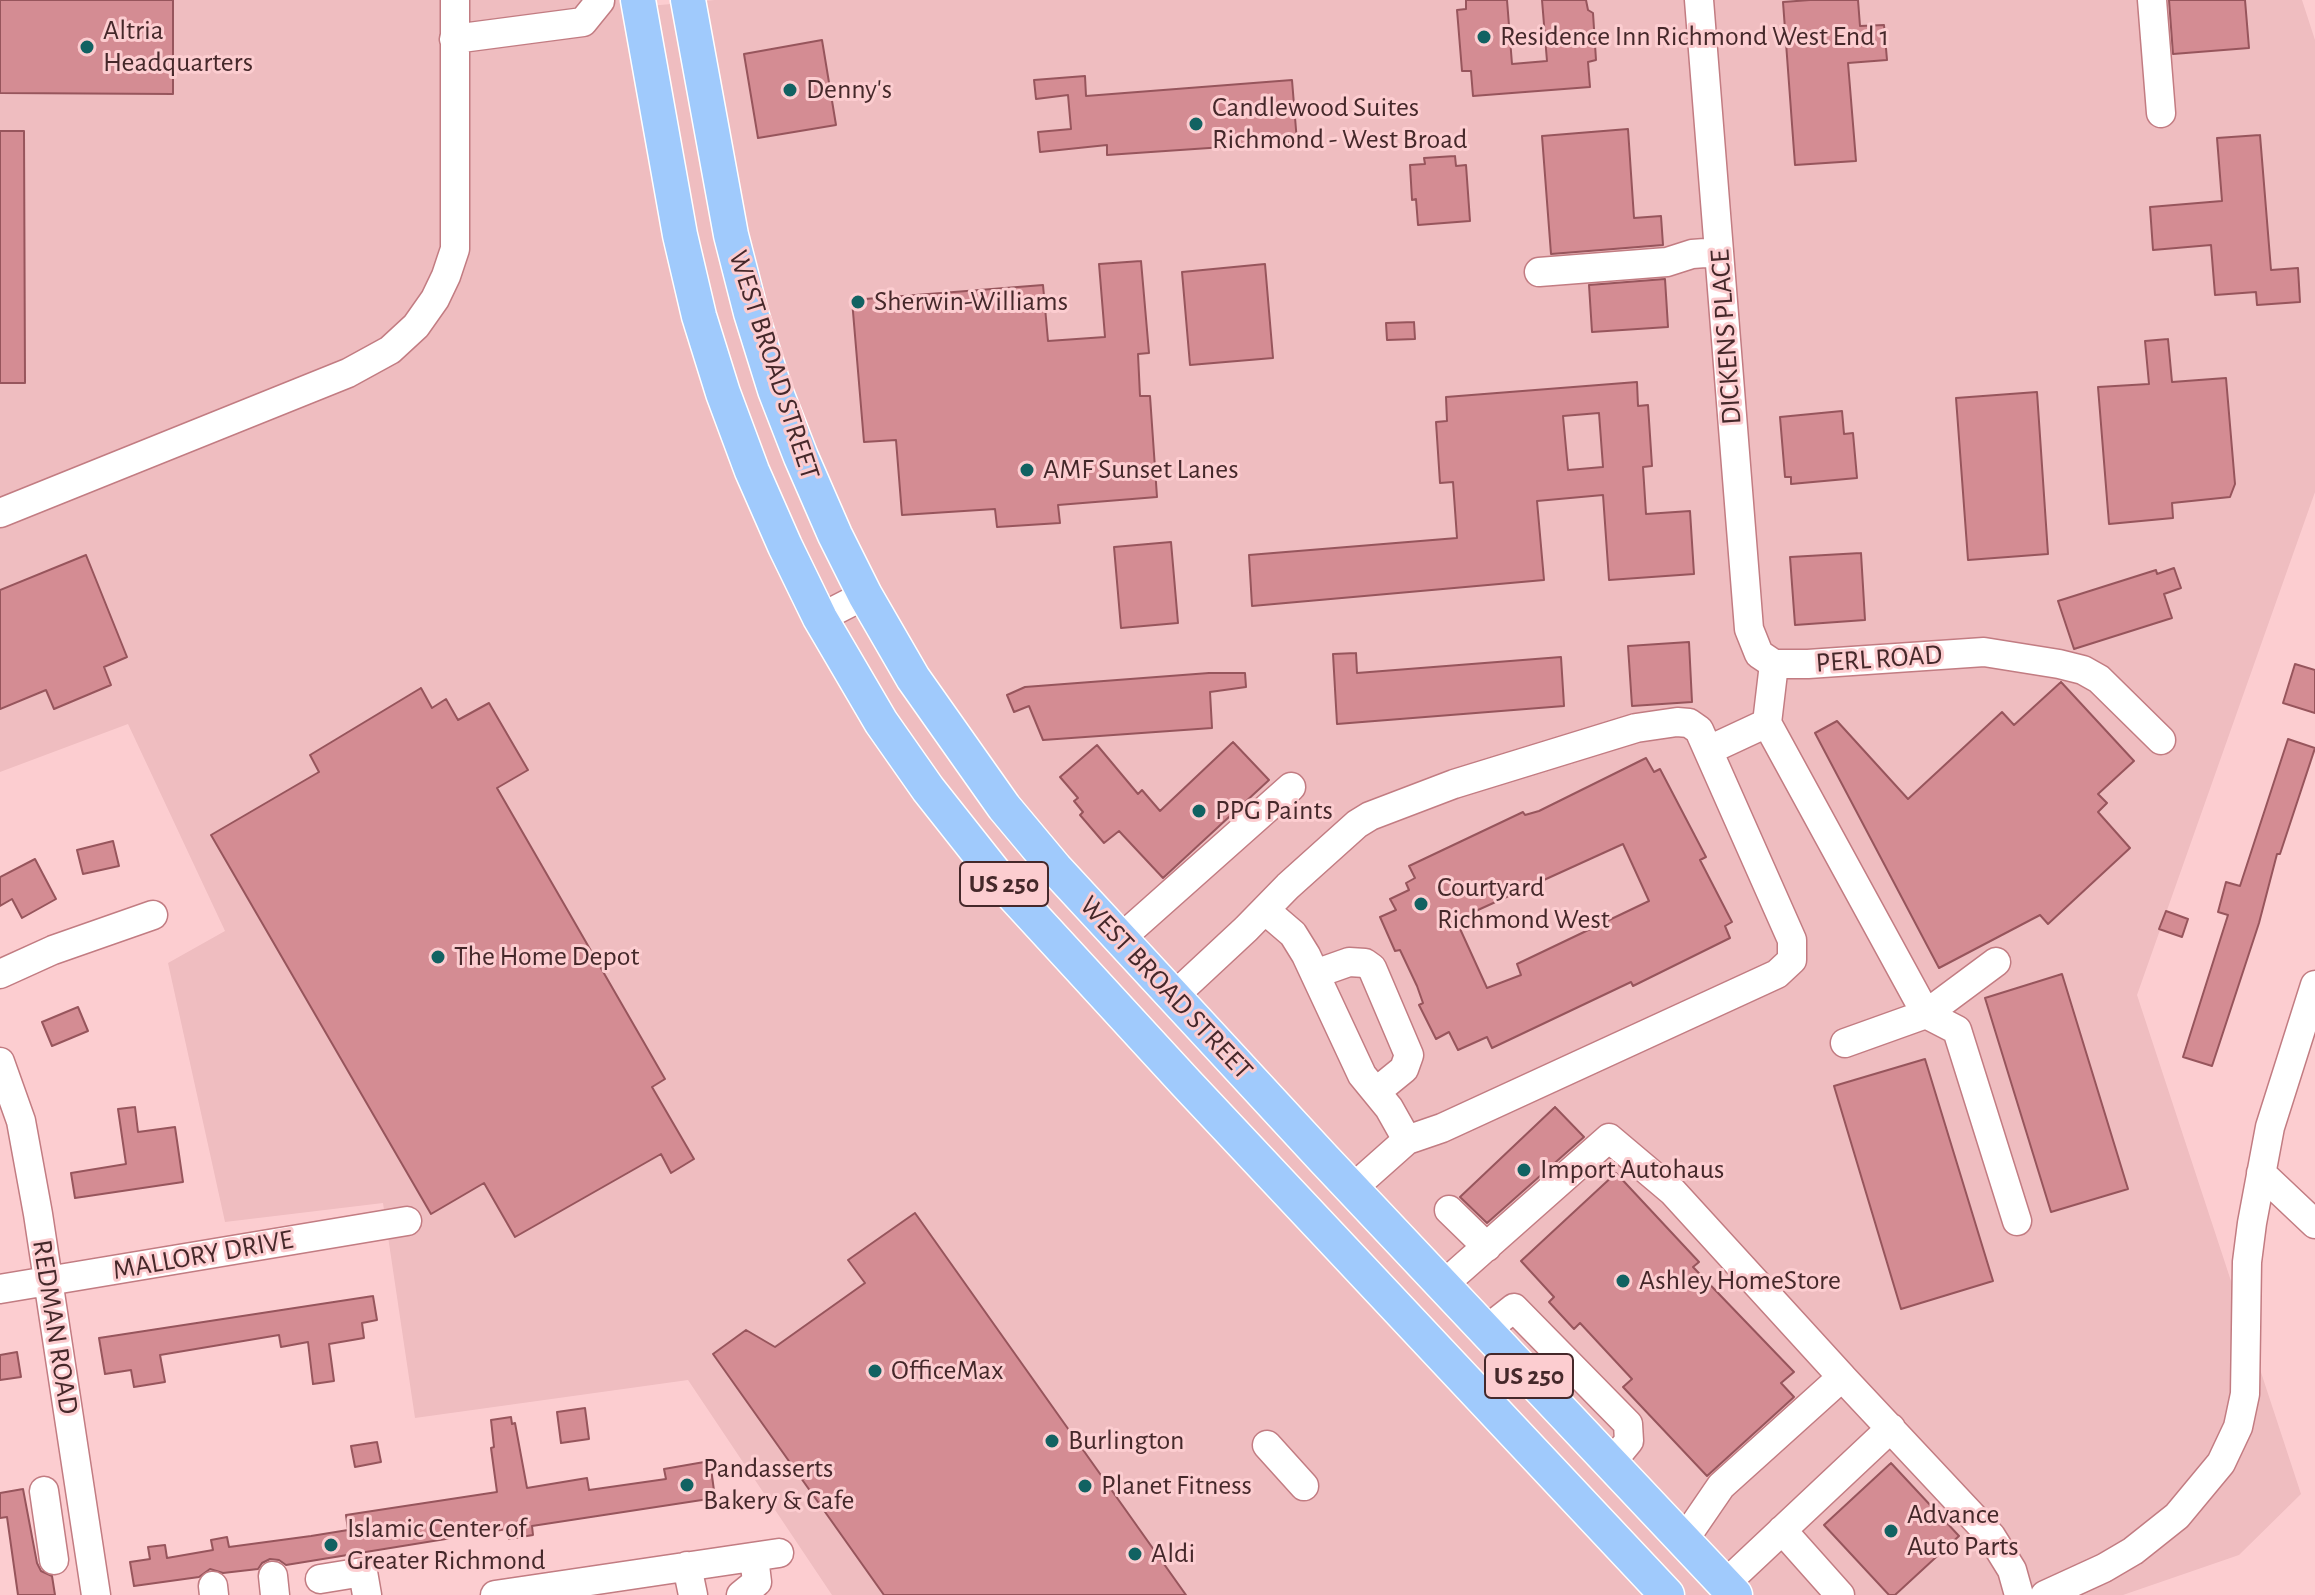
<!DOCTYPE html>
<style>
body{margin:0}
canvas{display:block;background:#fccdd0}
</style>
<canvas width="2315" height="1595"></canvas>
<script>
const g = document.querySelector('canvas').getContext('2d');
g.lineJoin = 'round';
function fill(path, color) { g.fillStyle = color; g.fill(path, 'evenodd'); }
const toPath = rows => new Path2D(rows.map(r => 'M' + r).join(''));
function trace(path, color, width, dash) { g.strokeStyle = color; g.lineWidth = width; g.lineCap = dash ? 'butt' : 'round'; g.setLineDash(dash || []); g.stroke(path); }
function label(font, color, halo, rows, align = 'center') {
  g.font = font + ' "Alegreya Sans",sans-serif'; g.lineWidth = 6; g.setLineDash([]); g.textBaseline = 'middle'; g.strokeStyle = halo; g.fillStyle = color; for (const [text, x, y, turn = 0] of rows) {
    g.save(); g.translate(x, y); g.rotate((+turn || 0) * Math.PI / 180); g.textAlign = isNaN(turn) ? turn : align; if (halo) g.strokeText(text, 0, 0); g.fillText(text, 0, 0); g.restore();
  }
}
const built = toPath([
 [0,0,636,0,638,7,715,0,2302,0,2315,40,2315,492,2137,995,2301,1494,2239,1555,2123,1595,832,1595,688,1380,415,1418,383,1203,225,1222,168,963,225,931,128,724,0,772]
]);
const building = toPath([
 [0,0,173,0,173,94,0,93,0,0],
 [1466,0,1507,0,1512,64,1547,61,1542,0,1586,0,1588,10,1593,13,1596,60,1588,62,1590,87,1473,96,1471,71,1462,71,1457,10,1466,9,1466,0],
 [1810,0,1858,0,1860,26,1884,25,1887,60,1848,63,1856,161,1795,165,1783,2,1810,0],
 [2169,0,2245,0,2249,48,2173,54,2169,0],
 [822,40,836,125,758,138,744,54,822,40],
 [1085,76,1086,96,1292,80,1297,142,1107,155,1107,145,1040,152,1038,132,1071,129,1068,95,1036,99,1034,80,1085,76],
 [1628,129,1634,218,1661,216,1663,245,1551,254,1542,136,1628,129],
 [0,131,24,131,25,383,0,383,0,131],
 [2260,135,2271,270,2298,268,2300,302,2257,305,2256,292,2215,295,2211,245,2153,250,2150,207,2222,201,2217,138,2260,135],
 [1455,156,1456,166,1466,165,1470,221,1418,225,1416,199,1412,200,1410,165,1425,164,1424,158,1455,156],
 [1141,261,1149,353,1138,354,1140,396,1150,396,1157,497,1058,505,1060,523,997,527,995,509,902,515,896,440,864,442,852,300,1043,285,1048,341,1105,337,1099,264,1141,261],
 [1265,264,1273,358,1190,365,1182,272,1265,264],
 [1665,279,1668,327,1592,332,1589,285,1665,279],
 [1414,322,1415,339,1387,340,1386,323,1414,322],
 [2168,339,2172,382,2226,378,2235,484,2230,497,2172,503,2173,518,2109,524,2098,387,2149,384,2145,341,2168,339],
 [1637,382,1638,406,1648,405,1652,466,1643,467,1646,514,1690,511,1694,574,1609,580,1603,495,1537,501,1544,580,1252,606,1249,555,1457,538,1453,482,1440,483,1436,422,1447,421,1446,397,1637,382],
 [1599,413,1603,467,1568,470,1563,416,1599,413],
 [2037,392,2048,554,1968,560,1956,398,2037,392],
 [1842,411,1844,434,1853,433,1857,478,1791,484,1791,477,1785,477,1780,417,1842,411],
 [1171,542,1178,623,1121,628,1114,547,1171,542],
 [1861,553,1865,620,1795,625,1790,557,1861,553],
 [86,555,127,657,104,667,111,685,54,709,46,690,0,709,0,590,86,555],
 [2174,568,2181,588,2164,594,2172,618,2074,649,2058,601,2156,570,2157,574,2174,568],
 [1689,642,1692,702,1632,706,1628,646,1689,642],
 [1356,653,1357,673,1561,657,1564,706,1337,724,1333,654,1356,653],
 [2295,664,2315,670,2315,713,2283,703,2295,664],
 [1209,673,1245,673,1246,687,1210,692,1212,728,1043,740,1029,706,1014,712,1007,695,1025,687,1209,673],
 [2061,682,2134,761,2098,794,2107,803,2098,812,2130,848,2048,924,2040,915,1939,968,1815,733,1837,721,1908,799,2002,712,2014,725,2061,682],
 [421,688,432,708,446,699,458,720,489,703,528,770,497,788,665,1079,652,1087,694,1159,671,1173,661,1154,515,1237,484,1183,431,1214,211,835,319,772,310,755,421,688],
 [2288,739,2315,748,2280,854,2277,854,2259,923,2212,1066,2183,1057,2228,915,2218,912,2226,882,2240,886,2288,739],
 [1233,742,1269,780,1163,878,1119,831,1104,843,1080,815,1083,812,1074,801,1078,798,1060,777,1097,745,1138,794,1142,790,1160,811,1233,742],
 [1646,758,1654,772,1660,769,1706,857,1700,860,1732,922,1725,926,1730,938,1633,986,1631,982,1492,1048,1487,1037,1458,1050,1449,1032,1436,1039,1419,1005,1423,1003,1417,986,1400,950,1395,951,1380,917,1396,910,1390,899,1409,890,1406,883,1415,878,1409,866,1523,812,1525,815,1539,811,1646,758],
 [1623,844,1649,901,1517,964,1521,975,1487,988,1456,920,1623,844],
 [113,841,119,866,83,874,77,850,113,841],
 [35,859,56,899,22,918,12,899,0,906,0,877,35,859],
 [2166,911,2188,919,2182,937,2159,929,2166,911],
 [2062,974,2128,1189,2051,1212,1985,998,2062,974],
 [78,1007,88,1031,52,1046,42,1022,78,1007],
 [1925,1059,1993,1281,1901,1309,1834,1086,1925,1059],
 [135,1107,138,1132,175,1127,183,1182,75,1198,71,1173,126,1164,118,1109,135,1107],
 [1555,1107,1584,1137,1487,1223,1460,1197,1555,1107],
 [1616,1173,1699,1262,1693,1267,1794,1372,1781,1383,1794,1397,1707,1476,1623,1387,1632,1379,1580,1323,1574,1329,1549,1302,1554,1297,1521,1261,1616,1173],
 [915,1213,1186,1595,884,1595,713,1354,746,1330,775,1347,865,1283,848,1260,915,1213],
 [373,1296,377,1320,362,1323,364,1338,329,1344,334,1381,313,1384,308,1342,281,1347,279,1335,160,1355,165,1382,134,1387,131,1370,105,1374,99,1338,373,1296],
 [17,1352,21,1377,0,1380,0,1355,17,1352],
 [585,1408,589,1439,561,1443,557,1412,585,1408],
 [511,1417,512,1424,515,1423,527,1488,587,1478,589,1490,666,1479,664,1469,710,1461,715,1498,532,1526,533,1535,509,1539,507,1529,286,1565,279,1560,270,1559,262,1563,258,1569,223,1573,210,1569,199,1577,134,1586,130,1562,150,1559,148,1547,165,1545,167,1558,213,1550,211,1540,227,1537,229,1547,311,1536,348,1530,346,1515,497,1492,491,1448,494,1447,491,1420,511,1417],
 [377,1442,381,1462,355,1467,351,1446,377,1442],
 [1891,1463,1959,1536,1895,1595,1889,1595,1824,1525,1891,1463],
 [23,1489,37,1563,41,1571,52,1576,55,1595,18,1595,7,1517,0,1518,0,1493,23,1489]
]);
const minor = toPath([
 [1699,0,1749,629,1759,654,1774,664,1808,664,1984,652,2059,664,2083,670,2099,679,2161,740],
 [2152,0,2161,113],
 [454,39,583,22,600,1],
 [1539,272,1667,262,1692,254,1719,252],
 [0,513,348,373,390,350,416,326,435,299,446,276,455,249,455,0],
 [820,618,865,595],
 [1774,664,1767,723,1926,1014,1996,962],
 [1709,750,1767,723],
 [1265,910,1293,934,1306,955,1362,1075,1389,1108,1407,1140],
 [1120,939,1291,787],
 [0,974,53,950,153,915],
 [1315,974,1349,962,1365,963,1372,968,1409,1055,1404,1069,1377,1091],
 [1174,996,1246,929,1288,886,1357,824,1370,816,1454,784,1636,728,1677,722,1689,723,1699,730,1792,940,1792,960,1777,974,1442,1128,1407,1140,1353,1188],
 [1845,1043,1926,1014,1957,1030,2017,1221],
 [0,1062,21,1121,38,1214,96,1595],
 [2261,1173,2315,1224],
 [1449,1210,1487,1247],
 [1443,1285,1609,1138,1673,1192,1842,1377],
 [0,1289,407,1221],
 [1486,1330,1514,1308,1628,1424,1629,1441,1611,1463],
 [1267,1445,1304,1486],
 [44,1491,54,1560],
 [1782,1530,1840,1595],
 [1684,1540,1721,1486,1842,1377,1991,1536,2012,1570,2019,1595],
 [687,1566,693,1595],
 [273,1576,275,1595],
 [320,1579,363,1572,367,1595],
 [1725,1584,1891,1428],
 [213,1586,214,1595],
 [495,1595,779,1553],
 [741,1595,757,1582,754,1557],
 [2045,1595,2104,1568,2133,1551,2177,1516,2221,1463,2238,1427,2245,1394,2247,1262,2252,1223,2270,1127,2315,985]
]);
const major = toPath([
 [638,0,680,235,699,316,723,393,752,471,785,546,820,618,881,722,928,789,1004,885,1186,1083,1667,1595],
 [688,0,731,235,751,313,775,390,801,457,835,535,865,595,913,678,1004,807,1055,868,1323,1158,1735,1595]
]);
const markers = [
 [1484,37,8,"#126262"],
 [87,47,8,"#126262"],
 [790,90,8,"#126262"],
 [1196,124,8,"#126262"],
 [858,302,8,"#126262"],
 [1027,470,8,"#126262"],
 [1199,811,8,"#126262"],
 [1421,904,8,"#126262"],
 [438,957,8,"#126262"],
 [1524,1170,8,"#126262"],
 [1623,1281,8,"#126262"],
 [875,1371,8,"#126262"],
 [1052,1441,8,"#126262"],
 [687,1485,8,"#126262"],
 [1085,1486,8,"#126262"],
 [1891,1531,8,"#126262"],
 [331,1545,8,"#126262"],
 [1135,1554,8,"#126262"]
];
const shields = [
 [1004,884,88],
 [1529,1376,88]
];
const shieldNames = [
 ["US 250",1004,884],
 ["US 250",1529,1376]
];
const poiNames = [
 ["Altria",103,31],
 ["Headquarters",103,63],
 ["Residence Inn Richmond West End 1",1500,37],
 ["Denny's",806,90],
 ["Candlewood Suites",1212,108],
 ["Richmond - West Broad",1212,140],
 ["Sherwin-Williams",874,302],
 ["AMF Sunset Lanes",1043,470],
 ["PPG Paints",1215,811],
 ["Courtyard",1437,888],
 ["Richmond West",1437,920],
 ["The Home Depot",454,957],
 ["Import Autohaus",1540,1170],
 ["Ashley HomeStore",1639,1281],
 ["OfficeMax",891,1371],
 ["Burlington",1068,1441],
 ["Pandasserts",703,1469],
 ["Bakery & Cafe",703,1501],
 ["Planet Fitness",1101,1486],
 ["Advance",1907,1515],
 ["Auto Parts",1907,1547],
 ["Islamic Center of",347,1529],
 ["Greater Richmond",347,1561],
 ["Aldi",1151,1554]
];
const streetNames = [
 ["DICKENS PLACE",1726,337,-94],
 ["WEST BROAD STREET",774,365,72],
 ["PERL ROAD",1879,659,-4],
 ["WEST BROAD STREET",1166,988,47],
 ["MALLORY DRIVE",203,1255,-10],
 ["REDMAN ROAD",55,1327,81]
];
fill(built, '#efbdc0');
fill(building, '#d48c93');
trace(building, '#97555c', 2);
trace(minor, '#c27c82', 31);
trace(major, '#fff', 37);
trace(minor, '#fff', 28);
trace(major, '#a0cafc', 34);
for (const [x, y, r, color] of markers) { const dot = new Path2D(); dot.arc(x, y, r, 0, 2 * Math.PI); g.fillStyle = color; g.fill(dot); trace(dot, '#fccdd0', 3); }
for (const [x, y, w] of shields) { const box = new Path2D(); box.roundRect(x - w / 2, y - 22, w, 44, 6); g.fillStyle = '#fccdd0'; g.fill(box); trace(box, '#45282a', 2); }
label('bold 26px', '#45282a', null, shieldNames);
label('28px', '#45282a', '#fccdd0', poiNames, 'left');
label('28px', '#45282a', '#fccdd0', streetNames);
</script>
